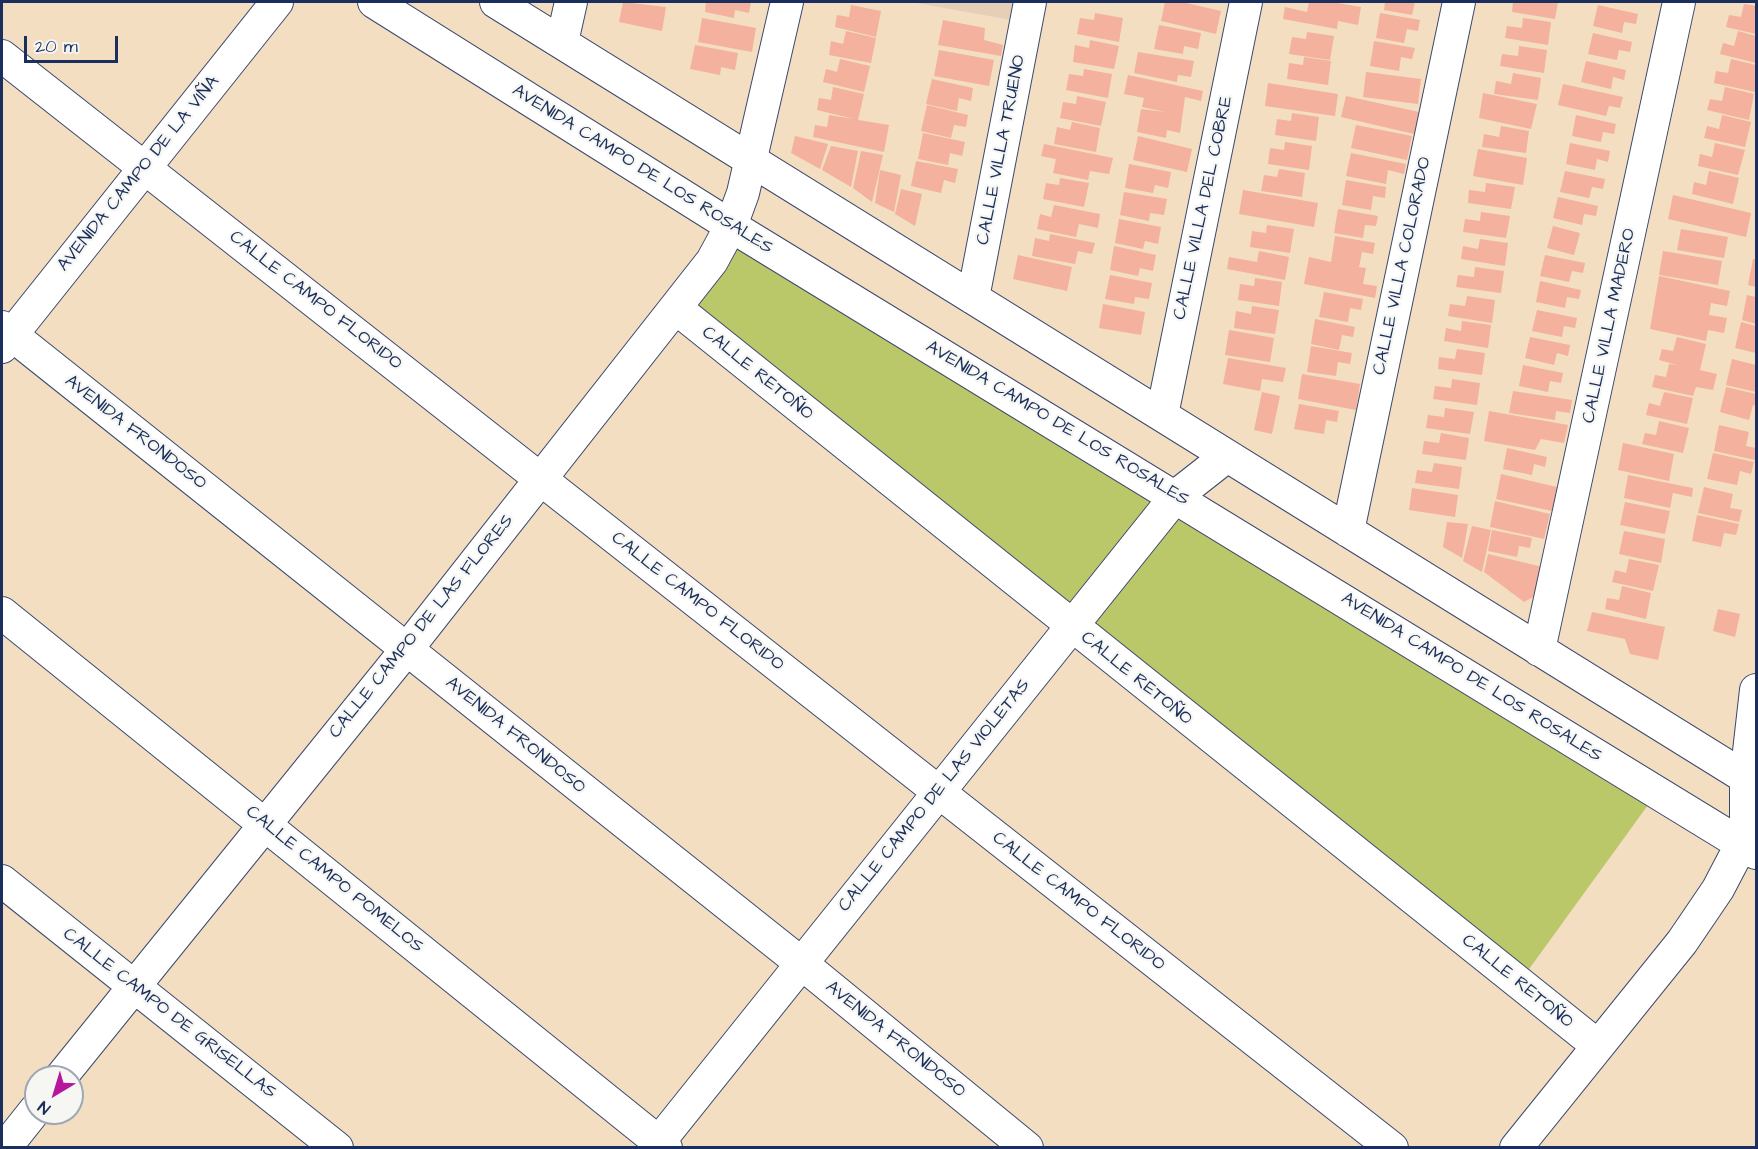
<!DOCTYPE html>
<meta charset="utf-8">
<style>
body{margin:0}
#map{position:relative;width:1758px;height:1149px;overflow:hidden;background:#f3dec2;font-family:"Architects Daughter",sans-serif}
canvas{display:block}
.frame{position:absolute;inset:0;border:3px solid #1b2f5e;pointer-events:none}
.north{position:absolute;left:24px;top:1065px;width:60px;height:60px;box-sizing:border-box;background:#f6f6f2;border:2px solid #9ea6b7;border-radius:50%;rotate:218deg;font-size:16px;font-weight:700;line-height:24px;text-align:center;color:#1b2f5e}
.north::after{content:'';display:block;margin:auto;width:21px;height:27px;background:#b5179e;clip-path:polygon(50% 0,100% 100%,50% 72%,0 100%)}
.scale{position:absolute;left:24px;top:36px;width:94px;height:27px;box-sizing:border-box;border:3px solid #1b2f5e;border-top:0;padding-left:8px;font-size:18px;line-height:21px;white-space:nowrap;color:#1b2f5e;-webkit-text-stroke:4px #f6f6f2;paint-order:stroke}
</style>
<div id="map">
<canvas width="1758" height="1149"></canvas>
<div class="frame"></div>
<div class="north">N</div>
<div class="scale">20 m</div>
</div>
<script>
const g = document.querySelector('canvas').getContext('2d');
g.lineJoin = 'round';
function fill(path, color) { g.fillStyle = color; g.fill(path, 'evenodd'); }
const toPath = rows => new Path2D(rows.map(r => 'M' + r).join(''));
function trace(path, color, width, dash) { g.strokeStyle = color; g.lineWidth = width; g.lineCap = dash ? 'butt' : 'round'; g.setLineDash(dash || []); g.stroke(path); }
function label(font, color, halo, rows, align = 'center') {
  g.font = font + ' "Architects Daughter",sans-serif'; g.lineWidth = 4.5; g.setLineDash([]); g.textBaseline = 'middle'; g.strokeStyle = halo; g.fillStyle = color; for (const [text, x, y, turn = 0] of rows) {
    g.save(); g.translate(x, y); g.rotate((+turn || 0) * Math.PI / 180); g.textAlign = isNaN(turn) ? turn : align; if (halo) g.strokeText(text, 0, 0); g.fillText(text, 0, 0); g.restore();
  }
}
const built = toPath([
 [911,2,1025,2,1022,22]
]);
const green = toPath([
 [738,244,1648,805,1524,976,695,307]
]);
const building = toPath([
 [623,2,666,7,662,31,619,22],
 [706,2,751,2,749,13,735,10,734,18,705,12],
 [1165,2,1182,2,1221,11,1216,34,1161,21],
 [1309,2,1332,2,1361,7,1358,25,1338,21,1337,29,1283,19,1285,7,1307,12],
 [1385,2,1415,2,1412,15,1384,10],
 [1513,2,1558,2,1555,19,1512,12],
 [1744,4,1756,6,1756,34,1726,27,1729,15,1741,17],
 [851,5,881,11,876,37,835,27,837,15,849,17],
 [1598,5,1638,14,1636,24,1624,22,1622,33,1593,26],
 [1095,13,1123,18,1119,42,1077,34,1080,18,1094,20],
 [1380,13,1420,20,1418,31,1407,29,1404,43,1376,38],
 [702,18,756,28,752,52,698,42],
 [1523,18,1551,22,1548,45,1505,38,1507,26,1522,28],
 [943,20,985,28,984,40,1003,45,1001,56,938,45],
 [1159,25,1201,33,1198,49,1184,46,1183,54,1154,49],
 [846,31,876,38,871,63,829,55,831,41,843,44],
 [1738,31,1756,36,1756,63,1720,54,1723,43,1734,46],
 [1307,32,1334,36,1330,60,1289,54,1292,37,1306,39],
 [1593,33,1632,42,1630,52,1619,50,1617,60,1588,54],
 [1090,40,1119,46,1114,69,1073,62,1075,45,1089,48],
 [1374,41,1415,48,1412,59,1401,57,1399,71,1370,66],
 [695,45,738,53,735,70,721,67,720,75,690,69],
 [1519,46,1547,50,1544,73,1500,66,1502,54,1518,56],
 [939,50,994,60,989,86,934,76],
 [1138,52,1194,61,1191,77,1178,75,1177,82,1134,73],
 [1304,57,1331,61,1328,85,1287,79,1289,63,1303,65],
 [840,59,870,66,864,92,823,82,826,69,837,72],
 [1731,59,1756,65,1755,92,1714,83,1716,71,1728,73],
 [1586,61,1626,70,1624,80,1613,77,1611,89,1581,82],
 [1084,69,1112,74,1108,98,1066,90,1069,74,1083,76],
 [1366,72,1421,79,1418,104,1363,97],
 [1513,73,1541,78,1538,100,1494,94,1496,81,1511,84],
 [1128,75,1203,91,1201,101,1185,97,1180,133,1167,130,1166,138,1137,132,1141,109,1166,112,1142,107,1144,98,1124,94],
 [932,79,973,88,971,101,959,98,957,111,926,104],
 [1268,83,1338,94,1335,116,1265,106],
 [1563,84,1623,97,1620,108,1609,106,1606,116,1558,105],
 [833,87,864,94,858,120,889,125,884,152,813,137,815,125,827,127,829,115,854,119,817,110,819,98,831,100],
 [1725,87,1754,94,1749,120,1707,110,1710,99,1722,101],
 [1483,93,1537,104,1531,129,1479,118],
 [1077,96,1106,102,1101,126,1060,118,1063,102,1076,104],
 [1346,96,1419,112,1414,134,1341,117],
 [927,105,968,115,966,127,954,125,951,138,921,131],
 [1292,113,1319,117,1316,141,1275,135,1277,119,1291,121],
 [1576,115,1616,124,1614,134,1603,132,1601,142,1572,136],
 [1722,115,1751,122,1745,147,1704,138,1707,126,1719,129],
 [1072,122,1100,128,1096,152,1054,144,1057,127,1070,130],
 [1356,125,1412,136,1407,160,1351,148],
 [1501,126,1529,131,1526,153,1482,147,1484,134,1499,137],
 [923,133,965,142,962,156,950,153,948,165,918,159],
 [795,136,828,144,820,169,791,153],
 [1138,136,1192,149,1187,172,1133,160],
 [1285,142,1312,146,1309,170,1268,164,1270,148,1284,150],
 [1570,143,1610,151,1608,162,1597,159,1595,170,1566,164],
 [1715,143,1745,150,1738,175,1698,166,1700,154,1712,157],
 [1044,144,1113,158,1109,174,1090,171,1088,180,1053,173,1056,159,1041,156],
 [831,146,858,151,851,187,822,170],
 [1478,149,1527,158,1523,185,1473,176],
 [861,151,883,155,872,202,853,188],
 [1351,153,1406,164,1404,174,1388,170,1386,184,1346,176],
 [916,161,958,169,955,183,944,180,941,193,911,186],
 [1129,164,1171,172,1168,188,1155,185,1153,193,1125,188],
 [1279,169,1305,173,1302,197,1261,191,1264,175,1277,177],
 [880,170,901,175,894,212,875,203],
 [1565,171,1605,179,1603,189,1592,187,1589,198,1560,192],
 [1709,171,1739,178,1733,204,1692,194,1694,182,1706,185],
 [1060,178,1089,183,1084,207,1043,199,1046,183,1059,185],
 [1346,180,1386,187,1385,198,1373,196,1371,210,1342,205],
 [1486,183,1515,187,1511,209,1468,203,1469,190,1485,192],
 [901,189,922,194,915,226,895,214],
 [1243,190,1318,203,1314,227,1239,214],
 [1124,192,1167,199,1164,215,1150,213,1149,221,1120,215],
 [1673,195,1751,213,1746,237,1668,219],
 [1558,197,1598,206,1596,216,1584,214,1582,225,1553,218],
 [1054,205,1100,214,1098,228,1079,224,1076,237,1037,229,1040,214,1051,217],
 [1338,209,1378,216,1376,226,1365,225,1363,238,1334,233],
 [1481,212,1510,216,1506,238,1463,232,1465,219,1480,221],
 [1119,219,1161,227,1158,244,1145,241,1143,249,1115,243],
 [1267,225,1294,229,1290,253,1250,247,1252,231,1266,233],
 [1553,226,1580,233,1574,255,1547,248],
 [1681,229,1728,237,1724,258,1677,250],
 [1050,234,1095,243,1092,254,1078,251,1075,264,1032,256,1035,238,1049,241],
 [1335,236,1375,243,1373,254,1362,252,1359,267,1366,268,1363,284,1377,286,1375,298,1304,284,1309,257,1331,262],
 [1480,239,1508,243,1505,266,1461,259,1463,246,1478,249],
 [1114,246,1156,255,1153,271,1140,268,1138,276,1110,270],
 [1259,251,1289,257,1285,280,1227,269,1229,257,1257,262],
 [1663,251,1722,261,1718,285,1659,275],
 [1018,255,1072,267,1067,291,1013,279],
 [1545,255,1585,263,1583,273,1572,271,1569,282,1540,276],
 [1753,259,1756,260,1756,287,1748,285],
 [1475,267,1504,271,1501,293,1456,287,1458,275,1474,277],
 [1110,275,1152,283,1149,299,1135,297,1134,304,1105,299],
 [1659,276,1730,291,1727,306,1711,303,1709,315,1727,318,1724,333,1708,330,1706,341,1650,329],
 [1255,278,1282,282,1279,306,1238,300,1240,284,1254,286],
 [1540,281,1581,290,1579,299,1567,297,1565,308,1536,302],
 [1324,292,1363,299,1361,310,1350,308,1348,322,1319,317],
 [1747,295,1756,297,1756,324,1742,320],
 [1467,296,1495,300,1492,323,1448,316,1450,304,1465,306],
 [1103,304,1145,312,1141,335,1099,328],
 [1252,306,1279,310,1275,334,1234,328,1236,311,1251,314],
 [1537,310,1577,318,1575,328,1564,326,1562,337,1532,331],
 [1315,319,1355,327,1353,337,1342,335,1339,350,1311,344],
 [1462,321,1491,325,1488,348,1444,341,1446,328,1461,331],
 [1741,322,1756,326,1756,353,1735,348],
 [1229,330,1274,338,1270,362,1225,355],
 [1530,337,1570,345,1568,356,1557,353,1554,365,1525,358],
 [1677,337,1706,344,1700,370,1717,374,1713,390,1696,387,1693,396,1652,387,1655,375,1666,377,1669,364,1677,365,1659,360,1662,349,1673,351],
 [1311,346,1352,353,1350,364,1338,362,1336,376,1307,372],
 [1457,349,1485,353,1482,375,1438,369,1439,357,1455,359],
 [1228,358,1286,368,1283,382,1262,379,1260,391,1223,384],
 [1732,359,1756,365,1756,392,1726,385],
 [1523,365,1563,373,1561,383,1550,381,1548,392,1519,386],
 [1302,374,1360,384,1356,410,1298,399],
 [1452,379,1480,383,1477,405,1433,399,1435,386,1451,388],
 [1726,387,1756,394,1756,406,1753,405,1749,420,1720,412],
 [1513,391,1572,400,1570,413,1556,411,1555,420,1509,413],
 [1262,392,1280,396,1272,434,1254,430],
 [1664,392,1693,398,1687,424,1646,415,1649,403,1660,406],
 [1299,404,1339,411,1337,422,1326,420,1324,434,1294,429],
 [1445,408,1474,412,1470,434,1426,428,1428,415,1444,417],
 [1489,411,1568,425,1564,443,1541,439,1535,450,1484,441],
 [1659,421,1689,428,1683,453,1642,444,1645,433,1656,435],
 [1719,425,1749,432,1746,446,1756,448,1755,460,1714,451],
 [1441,433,1469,438,1466,460,1422,454,1424,441,1439,443],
 [1623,443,1674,454,1669,481,1618,470],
 [1507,448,1547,457,1545,467,1534,464,1532,475,1503,469],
 [1713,453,1754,462,1751,474,1740,471,1737,485,1707,479],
 [1434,463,1462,467,1459,489,1415,483,1417,470,1432,472],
 [1501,474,1557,487,1552,511,1496,499],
 [1628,475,1693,488,1692,497,1673,493,1670,508,1624,498],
 [1704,487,1733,494,1730,508,1742,510,1739,522,1698,513],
 [1412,488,1458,495,1455,517,1409,510],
 [1495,501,1550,514,1544,539,1490,527],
 [1625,502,1670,511,1665,534,1620,525],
 [1697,515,1739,524,1736,535,1724,533,1721,547,1692,541],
 [1447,522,1468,524,1462,558,1443,547],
 [1472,526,1491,530,1482,572,1463,561],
 [1492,530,1532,538,1530,548,1519,546,1517,557,1488,551],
 [1624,531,1665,539,1661,563,1619,554],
 [1488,554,1543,567,1535,596,1524,602,1484,572],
 [1629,559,1659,565,1653,591,1612,582,1615,570,1626,573],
 [1622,586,1651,593,1646,619,1605,609,1607,598,1619,600],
 [1718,609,1740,614,1735,637,1713,631],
 [1592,612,1665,627,1658,660,1630,654,1625,639,1587,631]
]);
const minor = toPath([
 [374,2,731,226,1756,853],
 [496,2,1756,784],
 [562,42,571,2],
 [2,56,1392,1148],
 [973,298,1030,2],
 [677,309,1598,1046],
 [2,327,801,963,1027,1148],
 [2,347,277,2],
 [1162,415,1246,2],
 [1348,531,1459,2],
 [2,613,666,1148],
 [1539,650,1679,2],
 [2,881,337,1148],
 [61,1077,407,649,712,261,731,226,743,193,787,2],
 [5,1148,36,1109],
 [654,1148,1176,496,1227,456],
 [1516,1148,1682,942,1718,889,1741,845,1746,820,1746,778,1756,690]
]);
const streetNames = [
 ["CALLE VILLA TRUENO",1002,150,-79],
 ["AVENIDA CAMPO DE LOS ROSALES",642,170,32],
 ["AVENIDA CAMPO DE LA VIÑA",139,174,-51],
 ["CALLE VILLA DEL COBRE",1204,208,-78],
 ["CALLE VILLA COLORADO",1403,266,-78],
 ["CALLE CAMPO FLORIDO",315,301,38],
 ["CALLE VILLA MADERO",1610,326,-78],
 ["CALLE RETOÑO",757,374,39],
 ["AVENIDA CAMPO DE LOS ROSALES",1057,424,31],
 ["AVENIDA FRONDOSO",135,433,38],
 ["CALLE CAMPO FLORIDO",697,602,38],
 ["CALLE CAMPO DE LAS FLORES",422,627,-51],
 ["AVENIDA CAMPO DE LOS ROSALES",1471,678,32],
 ["CALLE RETOÑO",1136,679,39],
 ["AVENIDA FRONDOSO",515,736,39],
 ["CALLE CAMPO DE LAS VIOLETAS",935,796,-51],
 ["CALLE CAMPO POMELOS",334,880,39],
 ["CALLE CAMPO FLORIDO",1078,902,38],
 ["CALLE RETOÑO",1517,982,39],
 ["CALLE CAMPO DE GRISELLAS",169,1014,38],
 ["AVENIDA FRONDOSO",895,1040,39]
];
fill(built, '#e5d0b7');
fill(green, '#bac86a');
fill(building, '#f4b19d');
trace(minor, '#3b496d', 34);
trace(minor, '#fff', 32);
label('18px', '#1b2f5e', '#f6f6f2', streetNames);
</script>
